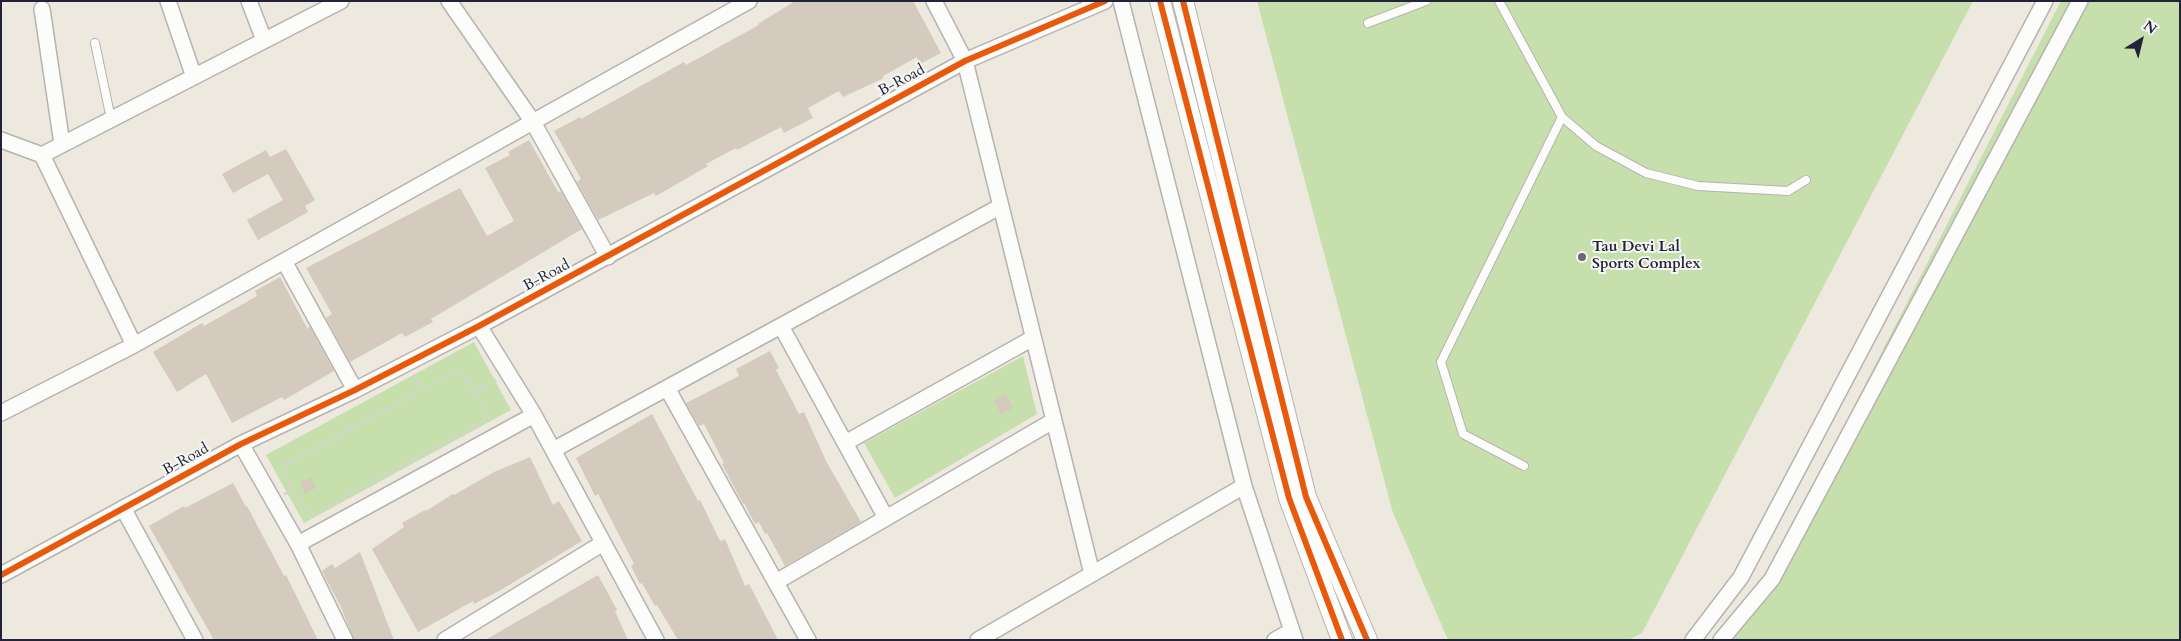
<!DOCTYPE html>
<style>
body{margin:0}
#map{position:relative;width:2181px;height:641px;overflow:hidden;background:#ede9df;font-family:Cardo,serif}
canvas{display:block}
.frame{position:absolute;inset:0;border:2px solid #22223b;pointer-events:none}
.north{position:absolute;left:2116px;top:15px;width:50px;height:50px;-webkit-text-stroke:4px #f6f6f2;paint-order:stroke;rotate:36deg;font-size:14px;font-weight:700;line-height:20px;text-align:center;color:#22223b}
.north::after{content:'';display:block;margin:auto;width:18px;height:22px;background:#22223b;clip-path:polygon(50% 0,100% 100%,50% 72%,0 100%)}
</style>
<div id="map">
<canvas width="2181" height="641"></canvas>
<div class="frame"></div>
<div class="north">N</div>
</div>
<script>
const g = document.querySelector('canvas').getContext('2d');
g.lineJoin = 'round';
function fill(path, color) { g.fillStyle = color; g.fill(path, 'evenodd'); }
const toPath = rows => new Path2D(rows.map(r => 'M' + r).join(''));
function trace(path, color, width, dash) { g.strokeStyle = color; g.lineWidth = width; g.lineCap = dash ? 'butt' : 'round'; g.setLineDash(dash || []); g.stroke(path); }
function label(font, color, halo, rows, align = 'center') {
  g.font = font + ' Cardo,serif'; g.lineWidth = 4; g.setLineDash([]); g.textBaseline = 'middle'; g.strokeStyle = halo; g.fillStyle = color; for (const [text, x, y, turn = 0] of rows) {
    g.save(); g.translate(x, y); g.rotate((+turn || 0) * Math.PI / 180); g.textAlign = isNaN(turn) ? turn : align; if (halo) g.strokeText(text, 0, 0); g.fillText(text, 0, 0); g.restore();
  }
}
const green = toPath([
 [1257,1,1973,1,1642,633,1628,640,1448,640,1393,513],
 [2061,1,2180,1,2180,640,1729,640,1797,518],
 [474,342,511,410,304,523,266,455],
 [1023,356,1037,414,895,498,864,443]
]);
const building = toPath([
 [795,1,913,1,941,53,920,64,917,57,883,76,884,78,843,97,839,91,808,108,813,118,784,133,781,127,737,150,736,148,706,164,708,166,656,196,654,193,598,220,577,182,581,179,554,131,580,117,581,119,684,62,686,65,759,25,758,24],
 [529,140,558,192,561,191,582,229,431,319,433,322,405,337,402,333,350,362,326,318,332,314,306,268,460,188,487,236,514,221,485,168,510,155,508,152],
 [286,149,315,200,305,206,308,212,258,240,247,220,283,200,268,174,233,193,222,174,266,150,270,157],
 [280,277,307,328,310,327,334,371,284,400,282,397,232,423,206,374,177,392,153,352,202,323,204,326,257,296,255,291],
 [770,351,779,368,776,370,799,414,804,412,826,461,861,522,785,566,767,533,765,534,759,522,755,524,744,503,743,504,722,464,724,463,704,424,699,426,686,403,739,376,736,369],
 [1006,394,1013,408,1001,414,994,401],
 [652,414,698,501,700,500,720,541,725,539,745,586,749,584,778,640,678,640,657,605,655,606,642,583,640,584,631,566,634,564,598,494,595,496,576,458],
 [530,457,553,505,559,501,582,541,499,591,474,604,473,601,418,632,372,549,404,527,402,523,425,510,426,511,453,494,454,495,494,472],
 [311,477,316,488,305,494,300,482],
 [233,483,246,507,247,506,284,576,286,575,318,640,214,640,149,526,184,506,185,508],
 [360,552,394,640,354,640,341,607,322,571,332,564,335,568],
 [598,575,617,610,615,611,628,640,485,640]
]);
const path = toPath([
 [414,374,422,390],
 [474,392,496,380],
 [284,494,293,490,282,470,285,465,453,373,458,372,463,375,490,418,309,517,293,490]
]);
const lane = toPath([
 [1499,1,1562,117,1596,146,1646,173,1698,186,1788,191,1806,180],
 [1368,23,1426,1],
 [95,43,111,119],
 [1524,466,1463,434,1441,362,1562,117]
]);
const street = toPath([
 [168,1,194,77],
 [249,1,264,40],
 [449,1,533,122,608,257],
 [934,1,965,61,1092,574],
 [1121,1,1244,486,1295,640],
 [42,9,62,144],
 [1,140,42,155,134,345],
 [42,155,341,1],
 [284,261,355,390],
 [479,326,534,415,656,640],
 [781,326,886,518],
 [667,388,808,640],
 [1,413,134,345,749,1],
 [845,443,1033,338],
 [241,444,298,544,345,640],
 [553,450,1001,206],
 [123,508,195,640],
 [298,544,534,415],
 [1,575,241,444,355,390,479,326,965,61,1105,1],
 [776,582,1053,421],
 [445,640,603,543],
 [978,640,1244,486],
 [1275,640,1291,631],
 [1693,640,1741,577,2045,1],
 [1721,640,1772,579,2080,1]
]);
const secondary = toPath([
 [1160,1,1289,498,1342,640],
 [1183,1,1306,497,1367,640]
]);
const cycleway = toPath([
 [1160,1,1289,498,1342,640],
 [1183,1,1306,497,1367,640],
 [1,575,241,444,355,390,479,326,965,61,1105,1]
]);
const markers = [
 [1582,257,5,"#696874"]
];
const streetNames = [
 ["B-Road",902,81,-28],
 ["B-Road",547,276,-28],
 ["B-Road",186,460,-29]
];
const poiNames = [
 ["Tau Devi Lal",1592,248],
 ["Sports Complex",1592,265]
];
fill(green, '#c7dfad');
fill(building, '#d4cabe');
trace(lane, '#b6b3b0', 10);
trace(street, '#b6b3b0', 18);
trace(secondary, '#b6b3b0', 22);
trace(path, '#d4d3d2', 3, [4, 4]);
trace(lane, '#fcfcfa', 8);
trace(street, '#fcfcfa', 15);
trace(secondary, '#fcfcfa', 20);
trace(cycleway, '#e8590c', 6);
for (const [x, y, r, color] of markers) { const dot = new Path2D(); dot.arc(x, y, r, 0, 2 * Math.PI); g.fillStyle = color; g.fill(dot); trace(dot, '#f6f6f2', 2); }
label('15px', '#22223b', '#f6f6f2', streetNames);
label('bold 15px', '#22223b', '#f6f6f2', poiNames, 'left');
</script>
